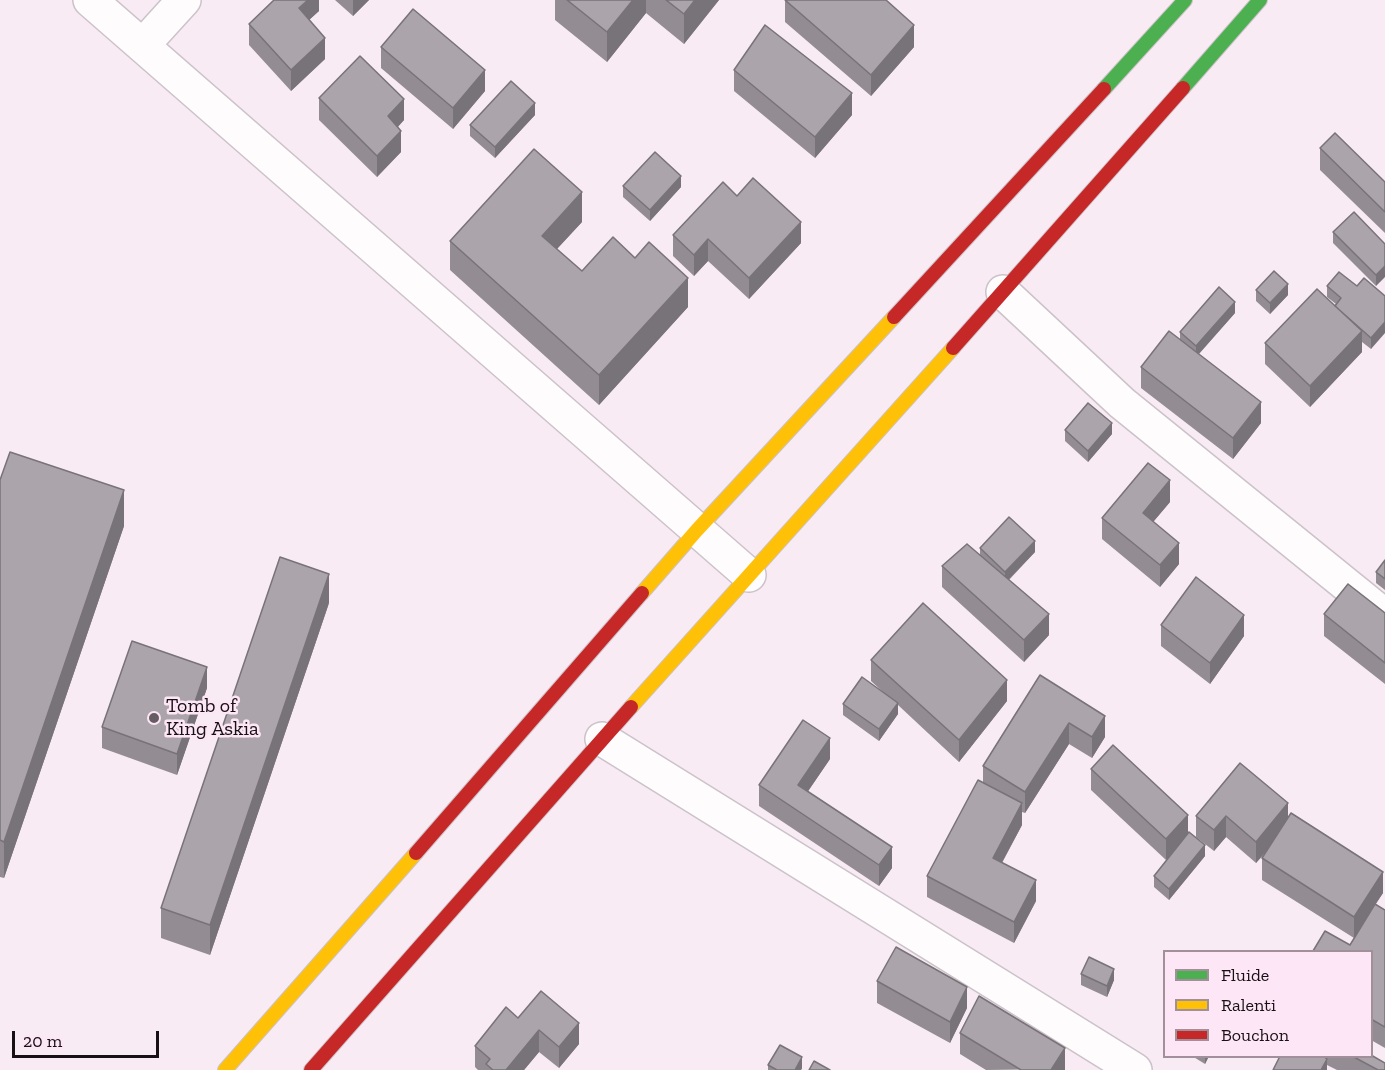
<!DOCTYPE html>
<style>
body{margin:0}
#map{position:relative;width:1385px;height:1070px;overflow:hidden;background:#f8ebf4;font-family:"Zilla Slab",serif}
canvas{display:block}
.legend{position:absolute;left:1163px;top:950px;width:210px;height:108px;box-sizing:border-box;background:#fde6f5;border:2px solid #a1909b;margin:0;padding:8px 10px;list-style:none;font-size:18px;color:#171015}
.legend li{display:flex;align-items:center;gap:12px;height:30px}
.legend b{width:30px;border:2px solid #a1909b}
.scale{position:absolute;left:12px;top:1031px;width:147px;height:27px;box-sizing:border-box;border:3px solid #171015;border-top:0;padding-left:8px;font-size:18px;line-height:21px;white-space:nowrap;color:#171015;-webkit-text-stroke:4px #fde6f5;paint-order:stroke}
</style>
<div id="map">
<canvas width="1385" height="1070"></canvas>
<ul class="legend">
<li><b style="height:8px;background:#4caf50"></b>Fluide</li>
<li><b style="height:8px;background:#ffc107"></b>Ralenti</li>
<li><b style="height:8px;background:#c62828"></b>Bouchon</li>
</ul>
<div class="scale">20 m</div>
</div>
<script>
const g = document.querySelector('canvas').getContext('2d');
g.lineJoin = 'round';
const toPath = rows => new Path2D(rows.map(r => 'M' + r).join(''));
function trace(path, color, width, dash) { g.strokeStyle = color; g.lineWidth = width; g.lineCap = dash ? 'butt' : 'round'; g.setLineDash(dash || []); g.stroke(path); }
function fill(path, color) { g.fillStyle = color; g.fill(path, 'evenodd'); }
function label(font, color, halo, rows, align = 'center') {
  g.font = font + ' "Zilla Slab",serif'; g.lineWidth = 5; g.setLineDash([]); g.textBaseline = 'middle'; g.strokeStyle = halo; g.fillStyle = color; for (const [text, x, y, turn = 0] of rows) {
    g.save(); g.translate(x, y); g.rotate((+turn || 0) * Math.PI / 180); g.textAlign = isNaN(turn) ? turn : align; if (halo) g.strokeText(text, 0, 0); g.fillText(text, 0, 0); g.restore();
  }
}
const street = toPath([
 [90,0,749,575],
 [143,45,184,0],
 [1003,292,1122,403,1385,616],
 [602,739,1135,1070]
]);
const fast = toPath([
 [1183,88,1260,0],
 [1104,89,1185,0]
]);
const slow = toPath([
 [642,593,697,530,894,317],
 [631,707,953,348],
 [225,1070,416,853]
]);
const jam = toPath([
 [894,317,1104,89],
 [953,348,1183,88],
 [416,853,642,593],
 [311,1070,631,707]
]);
const wall = toPath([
 [319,0,319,11,309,20,325,59,291,91,249,45,249,24],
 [335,0,369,0,353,16],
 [555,0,719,0,684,44,646,13,607,62,555,20],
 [785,0,914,47,871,96,785,22],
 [381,47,485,91,453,129,381,68],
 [734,70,852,115,815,158,734,91],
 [319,98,404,120,398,127,401,152,377,177,319,120],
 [535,115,495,158,470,136,470,125],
 [1320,148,1385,182,1385,233,1320,170],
 [623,186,681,187,650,221,623,197],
 [737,196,801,243,749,299,708,261,694,276,673,256,673,235],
 [582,222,557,249,582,271,688,307,599,405,450,270,450,241],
 [1333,232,1385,244,1376,286,1333,243],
 [1327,286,1357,286,1385,296,1371,349,1362,342,1362,352,1310,407,1265,364,1265,343,1335,306,1336,304,1327,297],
 [1256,290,1288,295,1270,314,1256,301],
 [1235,313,1199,354,1261,423,1233,459,1141,388,1141,367,1180,340,1180,332],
 [1065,430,1112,434,1088,462,1065,441],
 [0,480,124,526,4,878,0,877],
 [1170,502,1153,522,1179,564,1160,587,1102,539,1102,518],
 [980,548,1035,552,1009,580,1049,635,1024,662,942,587,942,566,980,554],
 [1385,560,1385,590,1376,583,1376,572],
 [329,603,210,955,161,938,161,908],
 [1385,613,1385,684,1324,636,1324,614],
 [1161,625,1244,636,1210,684,1161,646],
 [871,660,1007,701,959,762,898,705,898,714,879,741,843,715,843,704,884,693,871,681],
 [1040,675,1105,737,1092,758,1069,744,1025,813,1022,812,1022,825,1002,863,1036,901,1014,943,927,897,927,876,983,783,983,766],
 [207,688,177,775,102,748,102,727],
 [830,759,808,791,892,868,879,886,759,806,759,785],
 [1091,769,1188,833,1205,856,1169,900,1154,887,1154,876,1171,855,1166,860,1091,790],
 [1196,816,1288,816,1383,893,1375,904,1385,910,1385,1048,1371,1040,1371,951,1350,945,1354,938,1262,880,1262,858,1268,850,1256,863,1226,837,1214,851,1196,837],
 [1081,974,1114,980,1107,997,1081,985],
 [877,981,967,1008,950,1043,877,1003],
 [518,1018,579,1044,559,1068,539,1052,524,1070,478,1070,475,1067,475,1046],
 [960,1033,1065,1069,986,1070,960,1054],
 [1192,1056,1209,1056,1205,1064],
 [1280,1056,1371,1056,1385,1070,1337,1070,1327,1065,1327,1070],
 [768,1065,802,1068,801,1070,768,1070]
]);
const shadedWall = toPath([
 [308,0,319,0,319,11,299,29,299,8],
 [353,0,369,0,353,16],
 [633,0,646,0,646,13,607,62,607,32],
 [695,0,719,0,684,44,684,14],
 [914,25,914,47,871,96,871,75],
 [325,38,325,59,291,91,291,70],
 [485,70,485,91,453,129,453,108],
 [852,93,852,115,815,158,815,137],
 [404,99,404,120,388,137,388,116],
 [535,103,535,115,495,158,495,147],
 [401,131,401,152,377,177,377,156],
 [681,176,681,187,650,221,650,210],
 [582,192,582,222,542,265,542,236],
 [801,222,801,243,749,299,749,278],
 [708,239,708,261,694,276,694,255],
 [1385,266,1385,277,1376,286,1376,275],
 [688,278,688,307,599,405,599,375],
 [1288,284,1288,295,1270,314,1270,303],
 [1235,302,1235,313,1196,357,1196,346],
 [1385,322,1385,333,1371,349,1371,338],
 [1362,331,1362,352,1310,407,1310,386],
 [1261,402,1261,423,1233,459,1233,438],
 [1112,423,1112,434,1088,462,1088,451],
 [1170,480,1170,502,1143,534,1143,513],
 [124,490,124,526,4,878,4,842],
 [1035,541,1035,552,1005,583,1005,572],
 [1179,543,1179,564,1160,587,1160,565],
 [329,574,329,603,210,955,210,925],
 [1049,614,1049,635,1024,662,1024,640],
 [1244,615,1244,636,1210,684,1210,663],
 [207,667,207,688,177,775,177,754],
 [1007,680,1007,701,959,762,959,740],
 [898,703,898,714,879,741,879,729],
 [1105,716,1105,737,1092,758,1092,737],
 [1069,723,1069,744,1025,813,1025,792],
 [830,738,830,759,798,806,798,785],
 [1022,803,1022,825,993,879,993,858],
 [1288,803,1288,825,1256,863,1256,842],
 [1188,815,1188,836,1166,860,1166,839],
 [1226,816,1226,837,1214,851,1214,830],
 [1205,845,1205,856,1169,900,1169,889],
 [892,847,892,868,879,886,879,865],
 [1383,872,1383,893,1354,938,1354,917],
 [1036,880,1036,901,1014,943,1014,922],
 [1114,969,1114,980,1107,997,1107,986],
 [967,987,967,1008,950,1043,950,1022],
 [579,1023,579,1044,559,1068,559,1047],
 [539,1030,539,1052,524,1070,506,1070],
 [1065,1048,1065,1070,1051,1070],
 [1205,1056,1209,1056,1205,1064],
 [802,1057,802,1068,801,1070,795,1070],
 [1327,1059,1327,1070,1321,1070]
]);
const building = toPath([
 [274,0,308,0,299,8,325,38,291,70,249,24,274,0],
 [567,0,633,0,607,32,567,0],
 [666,0,695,0,684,14,666,0],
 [785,0,886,0,914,25,871,75,785,0],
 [413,9,485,70,453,108,381,47,413,9],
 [765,25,852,93,815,137,734,70,765,25],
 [360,56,404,99,388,116,401,131,377,156,319,98,360,56],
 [511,81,535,103,495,147,470,125,511,81],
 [1335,133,1385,182,1385,212,1320,148,1335,133],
 [534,149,582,192,542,236,582,271,613,237,635,258,649,242,688,278,599,375,450,241,534,149],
 [655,152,681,176,650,210,623,186,655,152],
 [753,178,801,222,749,278,708,239,694,255,673,235,723,182,737,196,753,178],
 [1354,212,1385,244,1385,266,1376,275,1333,232,1354,212],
 [1274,271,1288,284,1270,303,1256,290,1274,271],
 [1339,272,1357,286,1364,278,1385,296,1385,322,1371,338,1335,306,1341,298,1327,286,1339,272],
 [1219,287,1235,302,1196,346,1180,332,1219,287],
 [1317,289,1362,331,1310,386,1265,343,1317,289],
 [1169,331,1261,402,1233,438,1141,367,1169,331],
 [1088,403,1112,423,1088,451,1065,430,1088,403],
 [10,452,124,490,4,842,0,840,0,480,10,452],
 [1148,463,1170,480,1143,513,1179,543,1160,565,1102,518,1148,463],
 [1009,517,1035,541,1005,572,980,548,1009,517],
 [967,544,1049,614,1024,640,942,566,967,544],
 [280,557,329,574,210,925,161,908,280,557],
 [1385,560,1385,579,1376,572,1385,560],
 [1196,577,1244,615,1210,663,1161,625,1196,577],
 [1348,584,1385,613,1385,663,1324,614,1348,584],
 [923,603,1007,680,959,740,871,660,923,603],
 [132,641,207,667,177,754,102,727,132,641],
 [1040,675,1105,716,1092,737,1069,723,1025,792,983,766,1040,675],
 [862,677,898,703,879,729,843,704,862,677],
 [803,720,830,738,798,785,892,847,879,865,759,785,803,720],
 [1113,745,1188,815,1166,839,1091,769,1113,745],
 [1240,763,1288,803,1256,842,1226,816,1214,830,1196,816,1240,763],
 [978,780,1022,803,993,858,1036,880,1014,922,927,876,978,780],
 [1291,813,1383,872,1354,917,1262,858,1291,813],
 [1189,832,1205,845,1169,889,1154,876,1189,832],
 [1375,904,1385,910,1385,1027,1371,1019,1371,951,1313,951,1325,931,1350,945,1375,904],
 [896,947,967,987,950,1022,877,981,896,947],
 [1089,957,1114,969,1107,986,1081,974,1089,957],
 [541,991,579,1023,559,1047,539,1030,506,1070,493,1070,486,1064,490,1059,475,1046,506,1007,518,1018,541,991],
 [979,996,1065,1048,1051,1070,1021,1070,960,1033,979,996],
 [780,1045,802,1057,795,1070,777,1070,768,1065,780,1045],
 [1371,1055,1385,1063,1385,1070,1378,1070,1352,1056,1371,1056,1371,1055],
 [1280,1056,1323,1056,1327,1059,1321,1070,1273,1070,1280,1056],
 [814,1061,830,1070,809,1070,814,1061]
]);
const markers = [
 [154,718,6,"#665d63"]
];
const poiNames = [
 ["Tomb of",166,706],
 ["King Askia",166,729]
];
trace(street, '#ccc2c9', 36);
trace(fast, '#ccc2c9', 16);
trace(slow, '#ccc2c9', 16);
trace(jam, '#ccc2c9', 16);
trace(street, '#fefcfd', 33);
trace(fast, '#4caf50', 14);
trace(slow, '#ffc107', 14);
trace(jam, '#c62828', 14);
fill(wall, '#938d93');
fill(shadedWall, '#787378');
fill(building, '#aba4ab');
trace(building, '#787378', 1.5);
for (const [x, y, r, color] of markers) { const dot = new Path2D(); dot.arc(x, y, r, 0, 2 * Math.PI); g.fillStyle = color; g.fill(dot); trace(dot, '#fde6f5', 2); }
label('20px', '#171015', '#fde6f5', poiNames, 'left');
</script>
